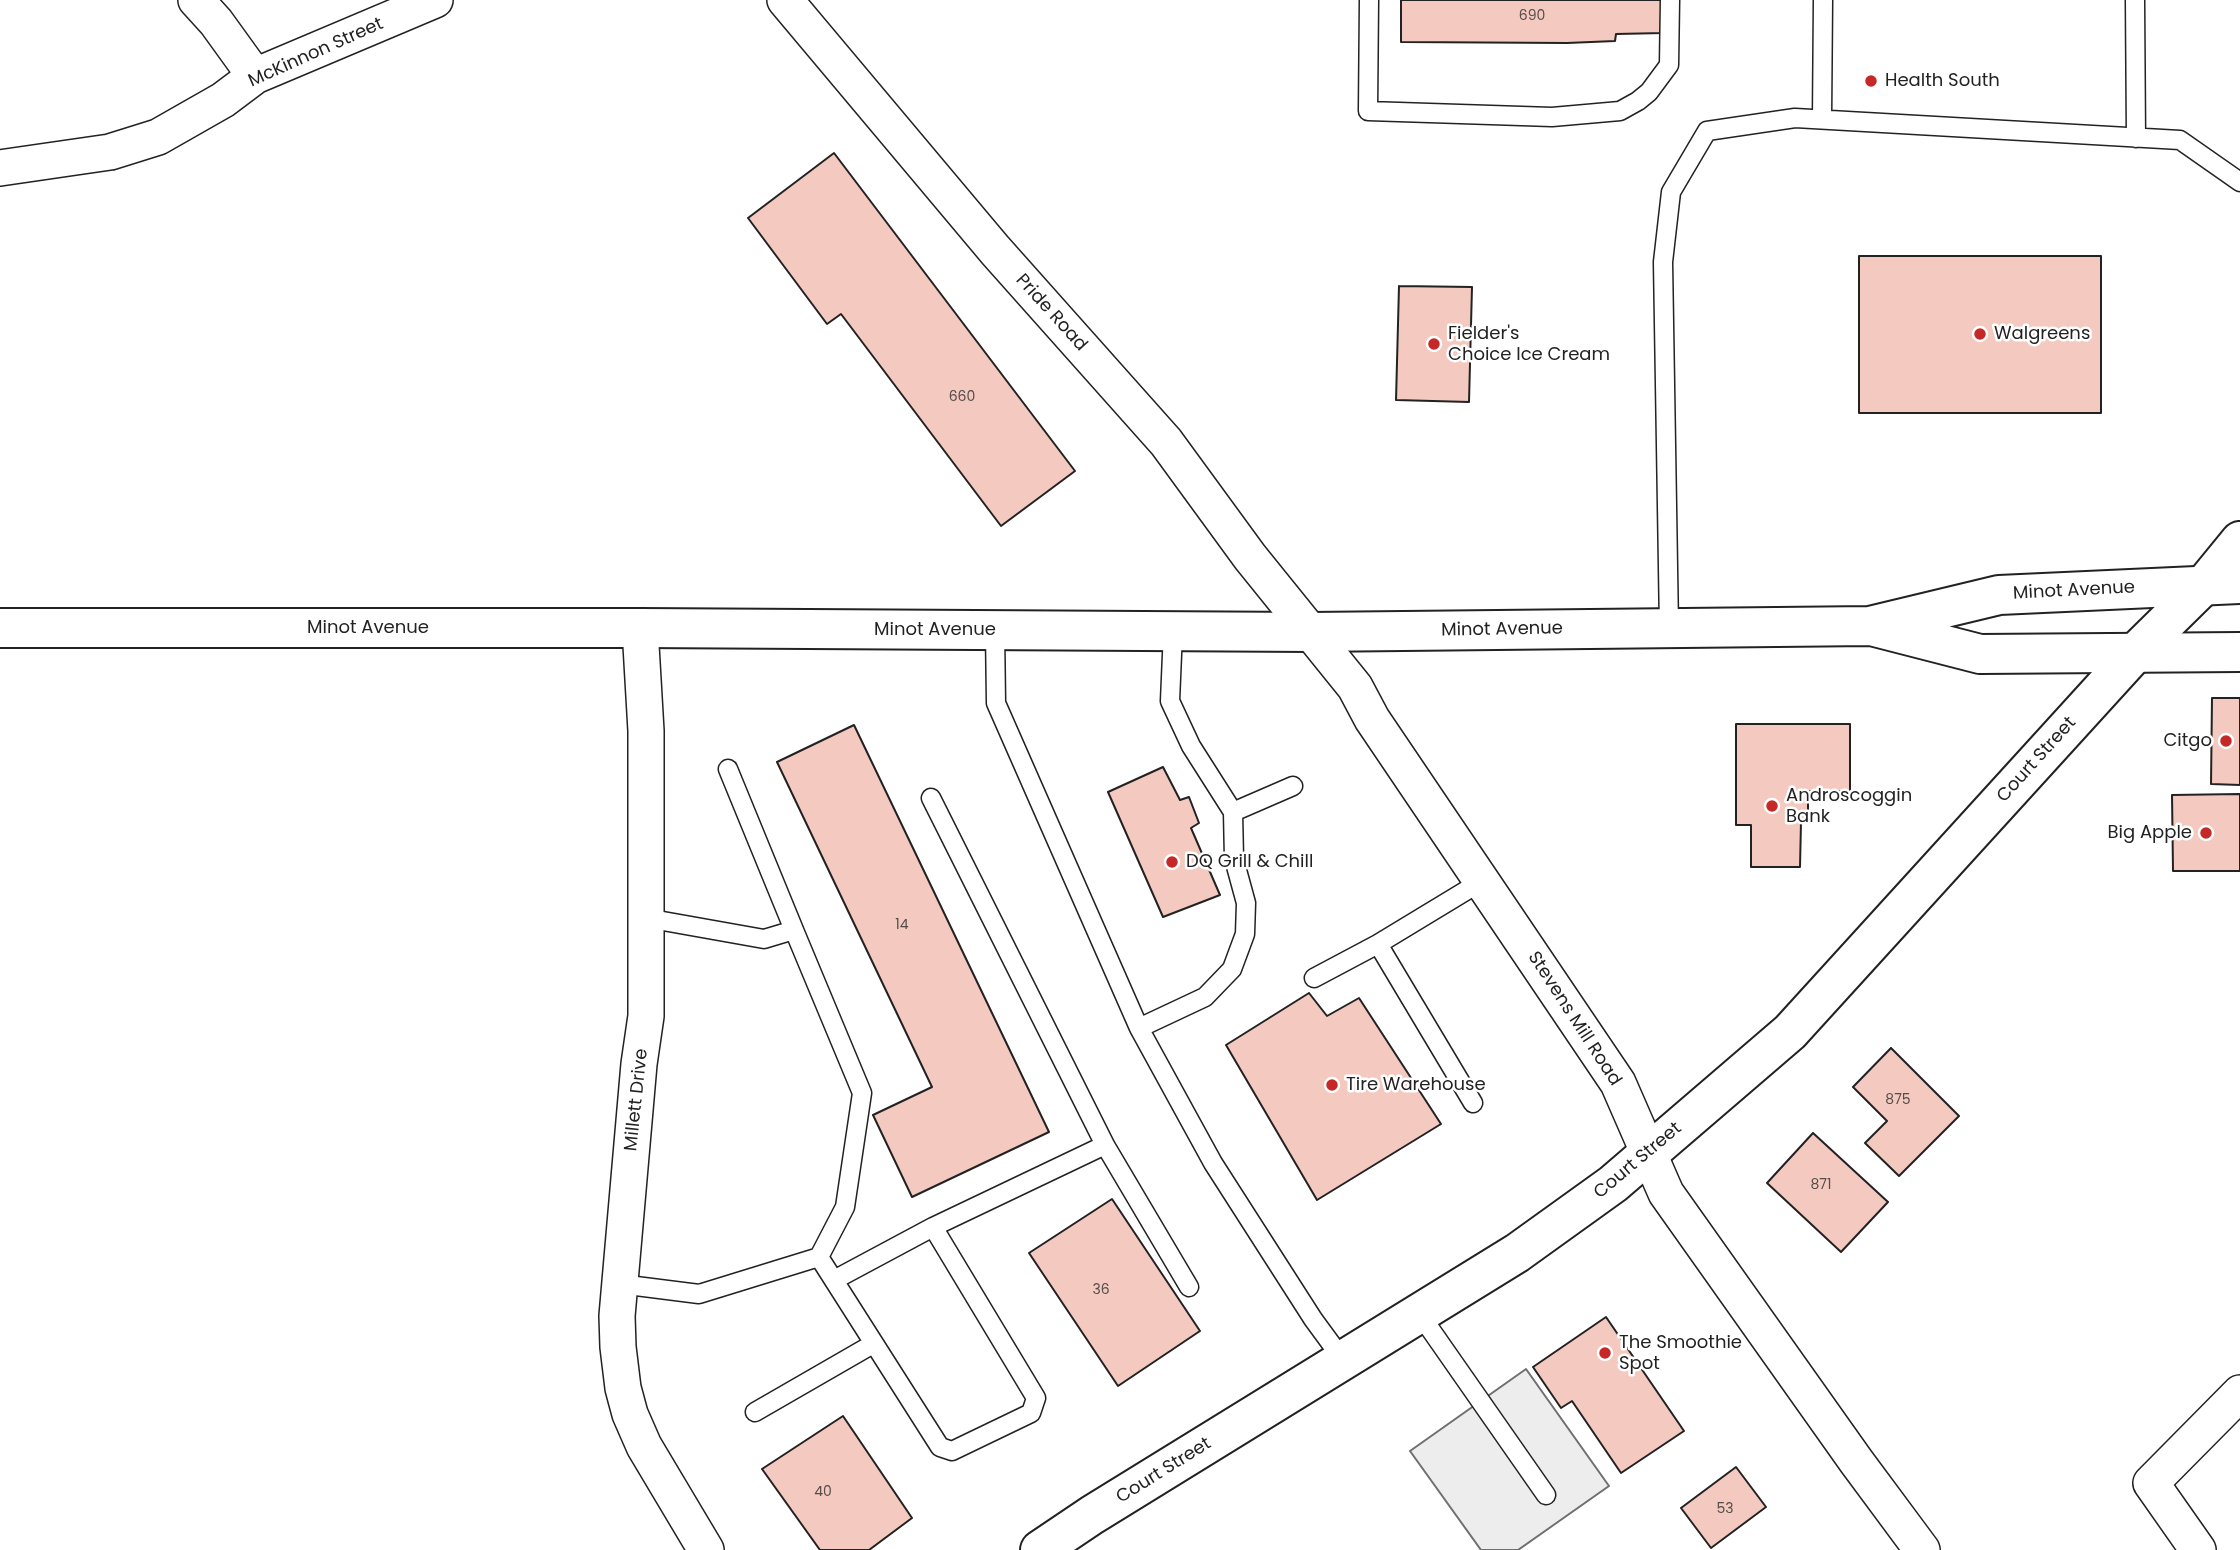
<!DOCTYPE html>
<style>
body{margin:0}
canvas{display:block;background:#fff}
</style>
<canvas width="2240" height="1550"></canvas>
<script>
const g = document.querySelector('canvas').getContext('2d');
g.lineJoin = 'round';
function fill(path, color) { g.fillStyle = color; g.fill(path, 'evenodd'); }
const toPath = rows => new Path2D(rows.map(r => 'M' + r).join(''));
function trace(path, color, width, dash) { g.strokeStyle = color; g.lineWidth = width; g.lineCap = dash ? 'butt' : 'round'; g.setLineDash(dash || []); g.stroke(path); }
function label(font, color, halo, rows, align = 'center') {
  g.font = font + ' Poppins,sans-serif'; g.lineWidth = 5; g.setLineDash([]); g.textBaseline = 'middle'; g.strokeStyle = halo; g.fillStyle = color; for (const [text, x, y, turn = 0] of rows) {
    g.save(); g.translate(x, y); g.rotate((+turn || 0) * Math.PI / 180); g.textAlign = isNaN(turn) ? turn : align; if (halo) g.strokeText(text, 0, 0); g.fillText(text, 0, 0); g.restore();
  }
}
const parking = toPath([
 [1526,1369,1609,1486,1518,1550,1481,1550,1410,1451,1526,1369]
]);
const building = toPath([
 [1401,0,1664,0,1664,33,1616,34,1615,41,1567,43,1401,42,1401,0],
 [834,153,1075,471,1001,526,841,314,827,324,748,218,834,153],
 [1859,256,2101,256,2101,413,1859,413,1859,256],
 [1399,286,1472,287,1469,402,1396,400,1399,286],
 [2212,698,2240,698,2240,785,2211,784,2212,698],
 [1736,724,1850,724,1850,791,1808,791,1808,822,1801,822,1800,867,1751,867,1751,825,1736,825,1736,724],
 [854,725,1049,1132,912,1197,873,1115,932,1087,777,762,854,725],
 [1163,767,1180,800,1189,797,1199,823,1191,828,1220,895,1163,917,1108,792,1163,767],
 [2240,794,2240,871,2173,871,2172,795,2240,794],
 [1309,993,1327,1016,1359,998,1441,1124,1317,1200,1226,1045,1309,993],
 [1891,1048,1959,1116,1899,1176,1865,1143,1887,1121,1853,1087,1891,1048],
 [1813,1133,1888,1202,1841,1252,1767,1183,1813,1133],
 [1112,1199,1200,1331,1118,1386,1029,1253,1112,1199],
 [1606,1317,1684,1431,1621,1473,1572,1401,1561,1408,1533,1367,1606,1317],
 [843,1416,912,1518,869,1550,820,1550,762,1469,843,1416],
 [1736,1467,1766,1507,1711,1548,1681,1508,1736,1467]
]);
const lane = toPath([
 [1369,0,1368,111,1552,117,1620,111,1638,101,1649,92,1669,65,1670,0],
 [2135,0,2136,138],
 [1822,119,1823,0],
 [1669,628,1663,262,1671,192,1707,131,1795,118,2180,140,2240,182],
 [995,630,996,703,1139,1028,1213,1163,1313,1319,1343,1360],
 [728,769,794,930],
 [931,798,1105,1145],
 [1233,812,1293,786],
 [1314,978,1378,944],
 [1139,1028,1205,997,1232,969,1245,934,1246,903,1234,859,1233,812,1191,746,1170,701,1173,631],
 [1473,1103,1378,944,1482,881],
 [819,1257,940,1447,952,1451,1031,1413,1036,1398,933,1227,1105,1145,1189,1287],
 [834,1280,933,1227],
 [620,1284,699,1294,819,1257,845,1207,862,1093,794,930,764,939,646,918],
 [1419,1313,1546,1495],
 [755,1412,873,1344]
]);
const street = toPath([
 [196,0,216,22,255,76],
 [785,0,995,250,1166,442,1250,557,1355,687,1372,719,1618,1083,1666,1193,1856,1461,1922,1550],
 [0,168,110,152,158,137,223,100,255,76,435,0],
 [640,628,646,731,646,1016,639,1064,617,1316,618,1347,623,1388,630,1414,644,1446,706,1550],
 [2198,1550,2151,1483,2240,1393]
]);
const secondary = toPath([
 [1040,1550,1092,1515,1517,1253,1613,1184,1790,1032,2136,652,2204,585,2240,541]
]);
const primary = toPath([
 [1875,627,1980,654,2240,652],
 [0,628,640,628,1310,632,1870,626,1999,595,2240,584]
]);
const markers = [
 [1871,81,7,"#c62828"],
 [1980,334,7,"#c62828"],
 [1434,344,7,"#c62828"],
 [2226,741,7,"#c62828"],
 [1772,806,7,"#c62828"],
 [2206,833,7,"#c62828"],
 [1172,862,7,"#c62828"],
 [1332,1085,7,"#c62828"],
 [1605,1353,7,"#c62828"]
];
const numberNames = [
 ["690",1532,16],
 ["660",962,397],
 ["14",902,925],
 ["875",1898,1100],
 ["871",1821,1185],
 ["36",1101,1290],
 ["40",823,1492],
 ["53",1725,1509]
];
const streetNames = [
 ["McKinnon Street",316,53,-24],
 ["Pride Road",1051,313,48],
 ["Minot Avenue",2074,591,-3],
 ["Minot Avenue",368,628],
 ["Minot Avenue",935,630],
 ["Minot Avenue",1502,630,-1],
 ["Court Street",2037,760,-48],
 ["Stevens Mill Road",1574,1019,57],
 ["Millett Drive",637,1100,-84],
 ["Court Street",1638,1161,-40],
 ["Court Street",1164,1471,-32]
];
const poiNames = [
 ["Health South",1885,81],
 ["Fielder's",1448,334],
 ["Choice Ice Cream",1448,355],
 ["Walgreens",1994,334],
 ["Citgo",2212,741,"right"],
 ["Androscoggin",1786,796],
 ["Bank",1786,817],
 ["Big Apple",2192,833,"right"],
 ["DQ Grill & Chill",1186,862],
 ["Tire Warehouse",1346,1085],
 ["The Smoothie",1619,1343],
 ["Spot",1619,1364]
];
fill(parking, '#ededed');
trace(parking, '#6f6f6f', 2);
fill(building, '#f3c9c0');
trace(building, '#222', 2);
trace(lane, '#222', 21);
trace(street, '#222', 38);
trace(secondary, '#222', 42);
trace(primary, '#222', 42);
trace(lane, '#fff', 18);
trace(street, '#fff', 35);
trace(secondary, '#fff', 38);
trace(primary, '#fff', 38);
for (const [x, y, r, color] of markers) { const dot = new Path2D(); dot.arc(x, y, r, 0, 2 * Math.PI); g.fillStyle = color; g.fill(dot); trace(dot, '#fff', 2.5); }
label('14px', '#564c4a', null, numberNames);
label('18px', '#222', '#fff', streetNames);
label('18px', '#222', '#fff', poiNames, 'left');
</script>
